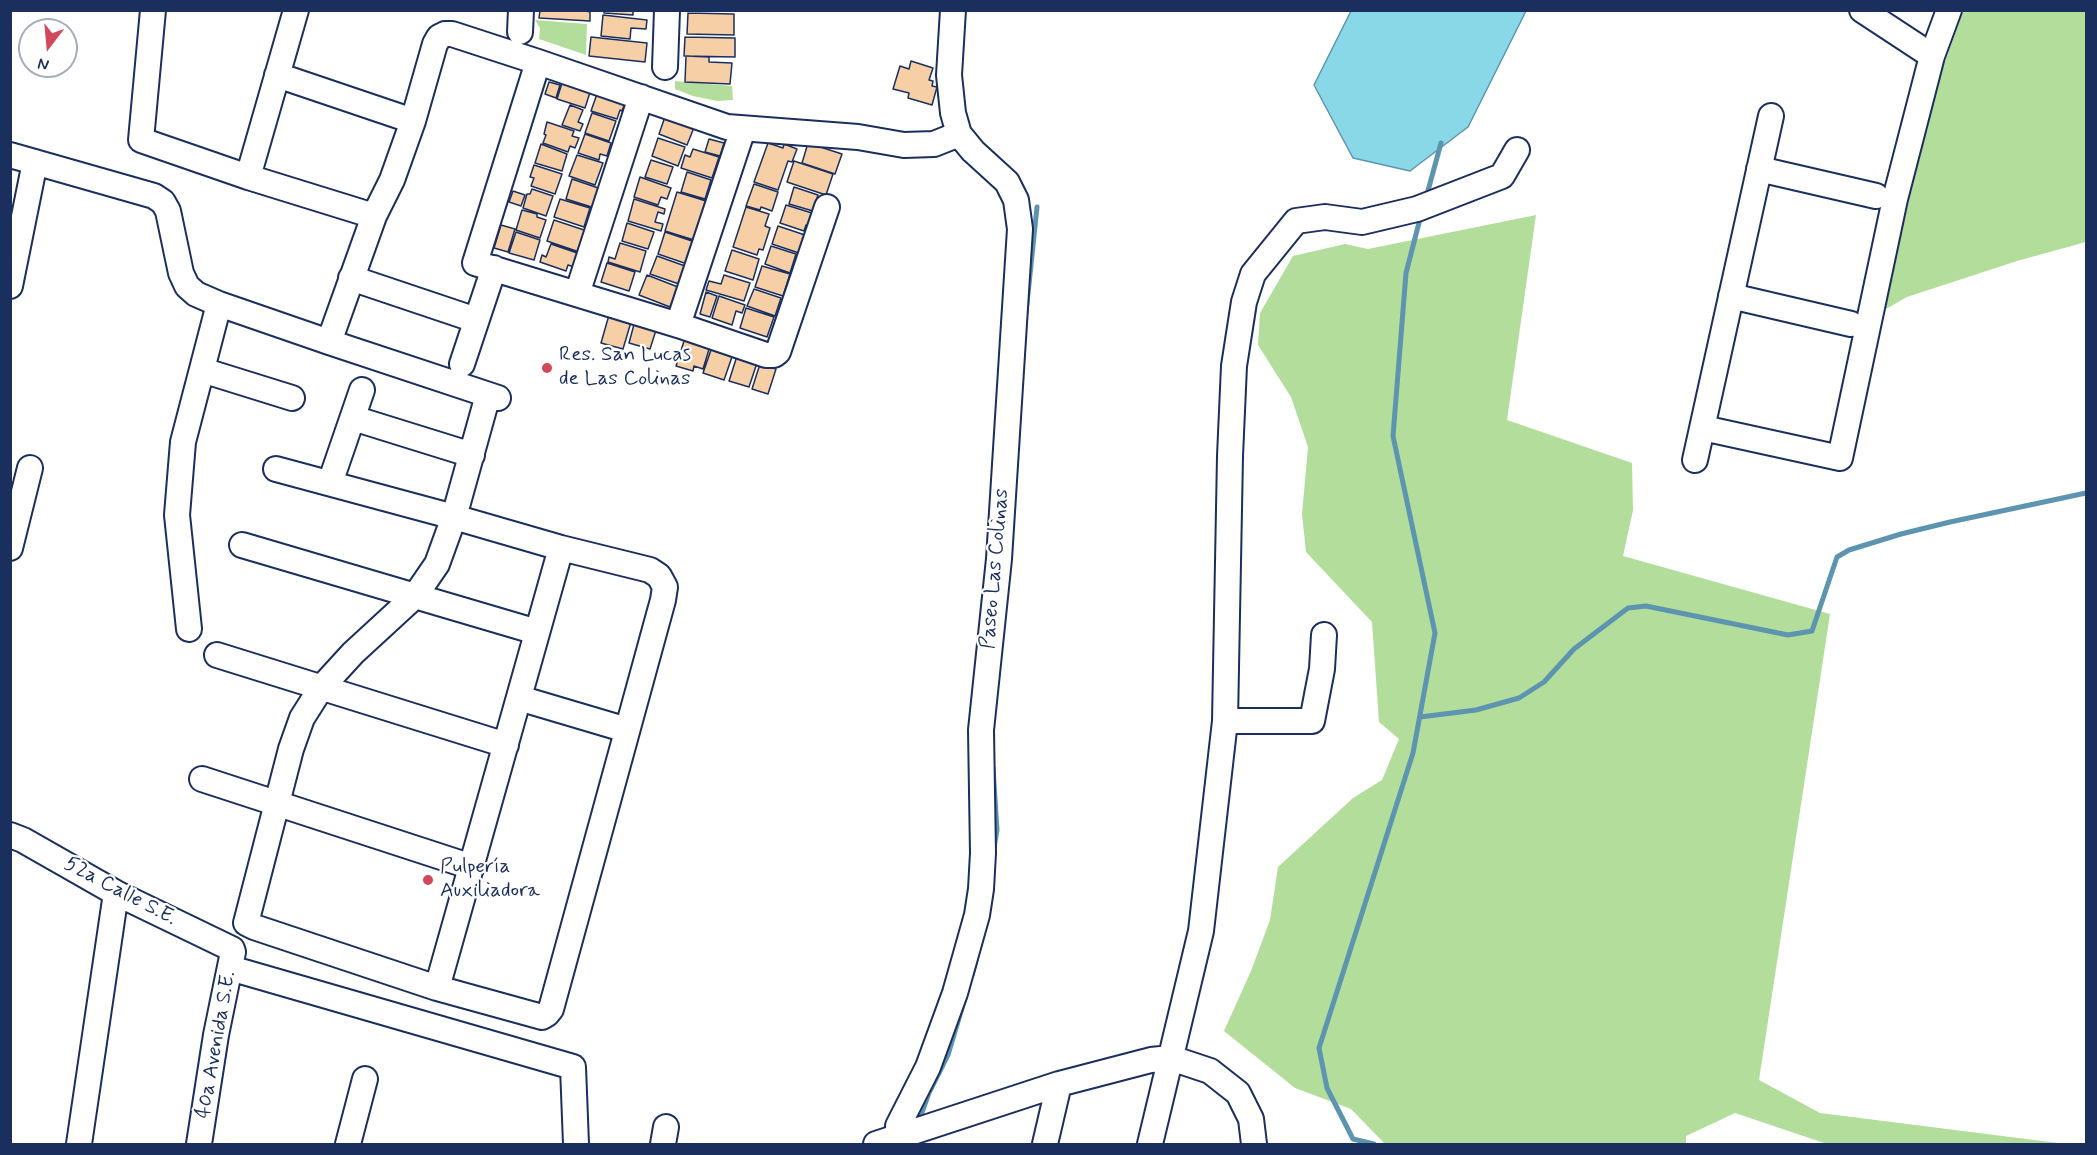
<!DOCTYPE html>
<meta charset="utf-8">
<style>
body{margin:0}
#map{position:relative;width:2097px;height:1155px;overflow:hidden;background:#fff;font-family:Mynerve,sans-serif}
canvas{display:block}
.frame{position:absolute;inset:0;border:12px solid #1b2f5e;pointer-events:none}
.north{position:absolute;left:18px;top:18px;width:60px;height:60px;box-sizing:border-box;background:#fff;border:2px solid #a4acbf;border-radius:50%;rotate:196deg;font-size:16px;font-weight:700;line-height:24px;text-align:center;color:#1b2f5e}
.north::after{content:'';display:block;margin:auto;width:21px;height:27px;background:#d1495b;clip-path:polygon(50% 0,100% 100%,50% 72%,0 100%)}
</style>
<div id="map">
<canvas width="2097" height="1155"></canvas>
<div class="frame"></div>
<div class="north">N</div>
</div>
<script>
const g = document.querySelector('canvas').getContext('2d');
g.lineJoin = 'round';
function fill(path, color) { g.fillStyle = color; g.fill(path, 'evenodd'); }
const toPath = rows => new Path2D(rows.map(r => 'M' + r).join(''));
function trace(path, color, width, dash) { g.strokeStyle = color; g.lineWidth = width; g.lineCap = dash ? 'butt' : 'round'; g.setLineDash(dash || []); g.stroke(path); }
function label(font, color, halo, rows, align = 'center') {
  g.font = font + ' Mynerve,sans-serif'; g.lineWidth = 4.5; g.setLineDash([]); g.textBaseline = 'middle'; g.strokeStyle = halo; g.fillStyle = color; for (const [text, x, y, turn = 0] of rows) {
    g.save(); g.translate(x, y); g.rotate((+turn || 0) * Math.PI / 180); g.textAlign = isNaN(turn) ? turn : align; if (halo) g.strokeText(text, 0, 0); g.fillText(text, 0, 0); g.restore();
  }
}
const green = toPath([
 [1963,11,2086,11,2086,242,2017,261,1907,297,1884,310,1932,99],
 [535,20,587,24,586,55,539,39,540,28],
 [675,81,732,86,733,100,717,101,693,96,675,89],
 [1536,215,1507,420,1632,463,1633,510,1623,556,1830,614,1759,1080,1820,1113,2066,1144,1827,1144,1735,1113,1686,1136,1686,1144,1385,1144,1351,1109,1295,1088,1224,1031,1251,971,1270,920,1278,867,1353,798,1382,780,1399,739,1379,722,1372,622,1306,552,1302,514,1308,447,1291,397,1258,345,1260,313,1293,256,1345,244,1368,249]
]);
const water = toPath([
 [1351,11,1351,10,1526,11,1468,127,1410,171,1353,158,1314,85,1351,11]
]);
const stream = toPath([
 [1426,198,1441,143],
 [1026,313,1037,207],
 [1420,717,1476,710,1519,698,1544,682,1574,649,1628,608,1646,606,1788,635,1812,631,1837,557,1849,550,1901,534,1950,522,2086,493],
 [993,768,997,830,994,848],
 [972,975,978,952],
 [919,1121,929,1093,948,1055,965,998],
 [1374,1144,1353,1139,1327,1088,1319,1048,1413,753,1435,633,1393,436,1406,273,1421,215]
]);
const building = toPath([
 [540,10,583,10,590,12,590,21,539,18,540,10],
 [604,10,633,10,633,15,604,13,604,10],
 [688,13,734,14,734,35,687,34,688,13],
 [603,15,647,20,646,29,631,28,630,39,601,36,603,15],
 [591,37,647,43,645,62,589,56,591,37],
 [685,37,735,38,735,57,684,56,685,37],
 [686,56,709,57,709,62,732,63,730,84,685,82,686,56],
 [911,61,933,68,929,80,933,81,932,86,937,87,932,105,908,98,909,93,893,89,900,66,909,69,911,61],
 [563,80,591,89,585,108,557,99,563,80],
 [549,82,560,85,556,98,545,94,549,82],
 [598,91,626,100,622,111,620,110,617,119,591,111,598,91],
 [570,105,583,110,578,122,583,124,580,131,562,125,570,105],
 [592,113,616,121,609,141,585,133,592,113],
 [666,114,695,125,687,145,659,134,666,114],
 [547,122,574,131,572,136,579,138,575,148,570,146,568,152,543,143,546,135,544,134,547,122],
 [585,134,611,143,607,156,600,154,599,160,578,153,585,134],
 [658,138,685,147,678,166,652,156,658,138],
 [709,139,724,143,720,156,705,152,709,139],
 [768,143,783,148,784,144,797,149,792,162,788,161,778,190,754,182,768,143],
 [808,143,842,154,835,174,802,163,808,143],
 [541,144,567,154,562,171,535,163,541,144],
 [693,149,719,157,712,178,681,168,685,155,690,157,693,149],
 [577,155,603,163,595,185,569,176,577,155],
 [651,160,673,167,667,184,645,177,651,160],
 [794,161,833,174,826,195,787,182,794,161],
 [534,165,562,174,555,194,531,186,534,178,530,177,534,165],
 [687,172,711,180,705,199,681,192,687,172],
 [640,177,671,188,667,199,661,197,658,205,634,197,640,177],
 [572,179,607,191,601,210,566,199,572,179],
 [754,184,778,192,772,211,761,207,760,210,746,206,754,184],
 [794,187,818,195,813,211,789,204,794,187],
 [532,189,553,196,546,216,523,208,527,194,530,194,532,189],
 [513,191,525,195,521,206,509,202,513,191],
 [677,192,706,201,694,240,665,231,677,192],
 [560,199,590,208,584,227,554,217,560,199],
 [634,199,665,209,664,214,658,212,655,222,663,224,661,231,628,221,634,199],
 [786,205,812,213,808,226,806,225,804,231,780,223,786,205],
 [746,207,769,214,765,226,770,228,763,250,759,249,757,255,733,247,746,207],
 [522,210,537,214,537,217,546,220,540,238,516,230,522,210],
 [554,220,593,233,585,254,547,241,554,220],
 [627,223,654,232,648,249,622,241,627,223],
 [501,225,515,229,508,252,494,248,501,225],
 [778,226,805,235,799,253,772,244,778,226],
 [516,232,540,240,534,260,509,253,516,232],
 [665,232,701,244,693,266,658,254,665,232],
 [620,243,646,251,640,272,608,262,609,257,615,259,620,243],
 [551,244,586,256,581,269,568,265,566,271,540,262,542,255,546,257,551,244],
 [771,246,796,254,790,273,765,264,771,246],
 [732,250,759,259,753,280,725,271,732,250],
 [657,256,685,266,679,284,650,274,657,256],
 [607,263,635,272,629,291,601,282,607,263],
 [762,266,790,274,783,296,755,287,762,266],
 [647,275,678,287,670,307,639,295,647,275],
 [724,275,750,283,744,301,706,290,709,281,721,284,724,275],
 [754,289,781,298,775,316,747,306,754,289],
 [706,292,717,296,710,317,700,314,706,292],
 [719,296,745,305,742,313,736,311,732,325,712,318,719,296],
 [746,308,774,317,767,337,740,328,746,308],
 [609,315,631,322,623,349,601,343,609,315],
 [636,317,658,324,650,349,629,343,636,317],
 [685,338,710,346,703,369,694,366,693,371,676,366,685,338],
 [712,347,733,354,724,380,703,373,712,347],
 [737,356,757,363,749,387,729,381,737,356],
 [760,364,776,369,768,394,752,389,760,364]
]);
const minor = toPath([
 [153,10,141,140,248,177,374,216],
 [1862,10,1932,56],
 [520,32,521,10],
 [538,62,475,263,678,325,766,355,774,355,778,352,827,207],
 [665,67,667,10],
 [277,75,413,121],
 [10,155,154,196,163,202,168,211,181,273,187,286,196,294,219,304,329,342,498,398],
 [1759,169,1876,196],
 [248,177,296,10],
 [351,278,476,320],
 [10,286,35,162],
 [577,294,641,97],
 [1731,296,1851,324],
 [678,325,743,129],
 [329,342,374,216,392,180,413,121,435,44,439,37,445,34,452,34,538,62,727,127,858,137,904,145,934,144,959,134],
 [462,364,494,268],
 [202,370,292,398],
 [353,418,472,455],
 [1703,428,1840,458,1895,199,1932,56,1949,10],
 [1695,460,1771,116],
 [276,469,454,517,561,548,650,570,659,576,665,587,663,600,551,1009,547,1014,542,1017,437,988,254,927,246,923,291,749,302,718,321,688,353,653,415,596,437,564,454,517,488,395],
 [330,483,362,390],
 [242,545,537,632],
 [10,548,30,468],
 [189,629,177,515,183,442,219,304],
 [217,655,506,745],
 [519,698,627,730],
 [1225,721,1312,721,1322,669,1324,635],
 [202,779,472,867],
 [10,835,23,840,116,893,232,949,233,952,216,1035,199,1144],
 [230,968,573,1067,576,1144],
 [437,988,561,548],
 [898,1136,898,1126,928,1067,955,993,977,915,981,889,983,853,981,730,999,559,1020,229,1016,200,1007,182,973,151,959,134,953,113,949,75,953,10],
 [79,1144,116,893],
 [348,1144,365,1079],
 [663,1144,666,1127],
 [876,1144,1059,1084,1151,1060,1171,1058,1210,1071,1238,1093,1251,1119,1254,1144],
 [1045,1144,1059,1084],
 [1150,1144,1201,931,1225,721,1230,456,1234,366,1244,302,1253,274,1296,221,1325,217,1362,222,1417,209,1502,176,1517,150]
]);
const markers = [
 [547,368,6,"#d1495b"],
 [428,880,6,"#d1495b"]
];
const poiNames = [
 ["Res. San Lucas",559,356],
 ["de Las Colinas",559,380],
 ["Pulpería",440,868],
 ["Auxiliadora",440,892]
];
const streetNames = [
 ["Paseo Las Colinas",996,569,-85],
 ["52a Calle S.E.",120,892,28],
 ["40a Avenida S.E.",217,1045,-80]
];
fill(green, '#b2dd9a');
fill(water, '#89d8e7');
trace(water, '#5d94b0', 1.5);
trace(stream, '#5d94b0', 5);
fill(building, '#f6cfa6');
trace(building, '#1b2f5e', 1.5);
trace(minor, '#1b2f5e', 28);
trace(minor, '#fff', 24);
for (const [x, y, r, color] of markers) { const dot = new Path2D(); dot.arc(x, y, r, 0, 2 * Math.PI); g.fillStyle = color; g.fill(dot); trace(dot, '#fff', 2); }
label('21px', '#1b2f5e', '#fff', poiNames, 'left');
label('21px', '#1b2f5e', '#fff', streetNames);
</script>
